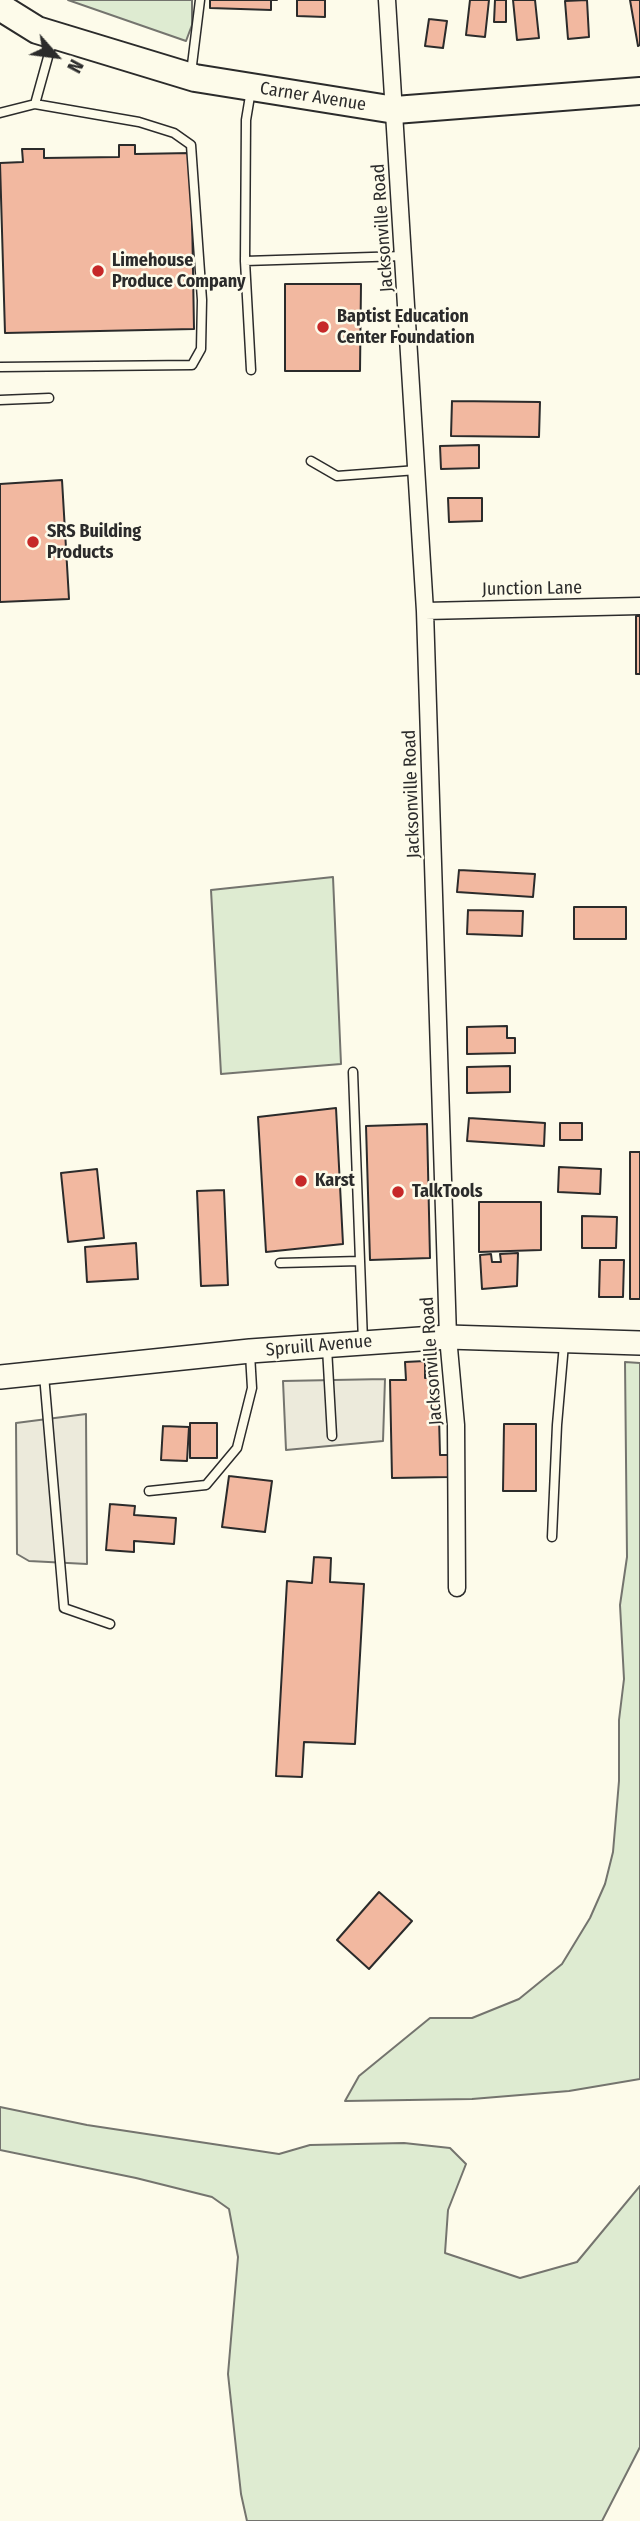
<!DOCTYPE html>
<style>
body{margin:0}
#map{position:relative;width:640px;height:2521px;overflow:hidden;background:#fdfbea;font-family:"Fira Sans Condensed",sans-serif}
canvas{display:block}
.north{position:absolute;left:21px;top:21px;width:70px;height:70px;-webkit-text-stroke:5px #fdfbea;paint-order:stroke;rotate:118deg;font-size:19px;font-weight:700;line-height:28px;text-align:center;color:#2b2b2b}
.north::after{content:'';display:block;margin:auto;width:24px;height:32px;background:#2b2b2b;clip-path:polygon(50% 0,100% 100%,50% 72%,0 100%)}
</style>
<div id="map">
<canvas width="640" height="2521"></canvas>
<div class="north">N</div>
</div>
<script>
const g = document.querySelector('canvas').getContext('2d');
g.lineJoin = 'round';
function fill(path, color) { g.fillStyle = color; g.fill(path, 'evenodd'); }
const toPath = rows => new Path2D(rows.map(r => 'M' + r).join(''));
function trace(path, color, width, dash) { g.strokeStyle = color; g.lineWidth = width; g.lineCap = dash ? 'butt' : 'round'; g.setLineDash(dash || []); g.stroke(path); }
function label(font, color, halo, rows, align = 'center') {
  g.font = font + ' "Fira Sans Condensed",sans-serif'; g.lineWidth = 5; g.setLineDash([]); g.textBaseline = 'middle'; g.strokeStyle = halo; g.fillStyle = color; for (const [text, x, y, turn = 0] of rows) {
    g.save(); g.translate(x, y); g.rotate((+turn || 0) * Math.PI / 180); g.textAlign = isNaN(turn) ? turn : align; if (halo) g.strokeText(text, 0, 0); g.fillText(text, 0, 0); g.restore();
  }
}
const green = toPath([
 [68,0,192,0,192,25,186,41,68,0],
 [333,877,341,1064,221,1074,211,890,333,877],
 [625,1362,640,1363,640,2079,569,2091,472,2099,345,2101,359,2076,430,2018,472,2018,519,1999,562,1964,590,1918,605,1884,613,1852,619,1781,619,1720,624,1679,620,1605,627,1557,625,1362],
 [0,2107,87,2125,279,2154,310,2145,404,2143,450,2148,466,2164,448,2210,445,2253,520,2278,577,2262,640,2186,640,2447,602,2521,247,2521,241,2494,228,2374,238,2257,229,2209,212,2197,136,2178,0,2150,0,2107]
]);
const parking = toPath([
 [385,1379,383,1441,286,1450,283,1381,385,1379],
 [86,1414,87,1564,29,1561,17,1554,16,1423,86,1414]
]);
const building = toPath([
 [210,0,277,0,271,0,271,10,210,8,210,0],
 [297,0,325,0,325,17,297,16,297,0],
 [470,0,489,0,485,37,466,35,470,0],
 [495,0,506,0,506,22,494,22,495,0],
 [513,0,535,0,539,38,517,40,513,0],
 [587,0,589,37,568,39,565,1,587,0],
 [630,0,640,0,640,45,638,46,630,0],
 [429,19,447,21,443,48,425,46,429,19],
 [119,145,135,145,135,154,191,153,194,329,5,333,0,163,23,162,22,149,44,149,44,158,119,157,119,145],
 [285,284,361,284,360,371,285,371,285,284],
 [452,401,540,402,539,437,451,436,452,401],
 [479,445,479,468,441,469,440,446,479,445],
 [62,480,69,599,0,602,0,484,62,480],
 [448,498,482,498,482,521,449,522,448,498],
 [636,616,640,616,640,674,636,674,636,616],
 [459,870,535,874,533,897,457,892,459,870],
 [574,907,626,907,626,939,574,939,574,907],
 [468,910,523,911,522,936,467,934,468,910],
 [507,1026,507,1038,515,1038,515,1053,467,1054,467,1027,507,1026],
 [510,1066,510,1092,467,1093,467,1067,510,1066],
 [336,1108,343,1244,266,1252,258,1117,336,1108],
 [469,1118,545,1123,544,1146,467,1141,469,1118],
 [560,1123,582,1123,582,1140,560,1140,560,1123],
 [427,1124,430,1258,370,1260,366,1126,427,1124],
 [630,1152,640,1152,640,1299,630,1299,630,1152],
 [559,1167,601,1169,600,1194,558,1192,559,1167],
 [97,1169,104,1238,68,1242,61,1173,97,1169],
 [224,1190,228,1285,201,1286,197,1191,224,1190],
 [479,1202,541,1202,541,1250,479,1252,479,1202],
 [582,1216,617,1217,616,1248,582,1248,582,1216],
 [136,1243,138,1279,87,1282,85,1247,136,1243],
 [518,1253,517,1286,482,1289,480,1255,491,1254,492,1262,501,1262,500,1254,518,1253],
 [600,1260,624,1260,623,1297,599,1297,600,1260],
 [425,1361,425,1378,438,1378,440,1455,448,1455,449,1477,392,1478,390,1380,406,1380,405,1362,425,1361],
 [190,1423,217,1423,217,1458,190,1458,190,1423],
 [504,1424,536,1424,536,1491,503,1491,504,1424],
 [163,1426,189,1427,187,1461,161,1460,163,1426],
 [229,1476,272,1481,265,1532,222,1527,229,1476],
 [110,1504,135,1506,134,1515,176,1518,174,1544,134,1541,134,1552,106,1550,110,1504],
 [314,1557,331,1558,330,1582,364,1584,355,1744,304,1742,302,1777,276,1776,287,1581,312,1583,314,1557],
 [379,1892,412,1921,369,1969,337,1940,379,1892]
]);
const lane = toPath([
 [191,73,200,0],
 [251,90,246,120,245,261,251,370],
 [0,113,35,104,53,39],
 [245,261,403,256],
 [0,367,192,365,201,349,202,300,191,145,174,133,139,122,35,104],
 [0,400,49,398],
 [311,461,337,476,417,470],
 [353,1072,363,1342],
 [280,1263,360,1261],
 [327,1348,332,1436],
 [44,1375,64,1608,110,1624],
 [149,1491,206,1485,237,1448,252,1388,250,1354],
 [552,1537,557,1425,564,1344]
]);
const street = toPath([
 [387,0,425,611,448,1337,456,1425,457,1588],
 [425,611,640,606]
]);
const secondary = toPath([
 [0,1377,250,1351,448,1337,640,1343]
]);
const primary = toPath([
 [0,7,37,30,195,78,395,110,640,91]
]);
const markers = [
 [98,271,7,"#c62828"],
 [323,327,7,"#c62828"],
 [33,542,7,"#c62828"],
 [301,1181,7,"#c62828"],
 [398,1192,7,"#c62828"]
];
const streetNames = [
 ["Carner Avenue",313,97,9],
 ["Jacksonville Road",383,228,-94],
 ["Junction Lane",532,589,-1],
 ["Jacksonville Road",412,794,-92],
 ["Spruill Avenue",319,1346,-5],
 ["Jacksonville Road",432,1361,-94]
];
const poiNames = [
 ["Limehouse",112,261],
 ["Produce Company",112,282],
 ["Baptist Education",337,317],
 ["Center Foundation",337,338],
 ["SRS Building",47,532],
 ["Products",47,553],
 ["Karst",315,1181],
 ["TalkTools",412,1192]
];
fill(green, '#deebd1');
trace(green, '#74746e', 2);
fill(parking, '#eceadb');
trace(parking, '#74746e', 2);
fill(building, '#f2b8a0');
trace(building, '#2b2b2b', 2);
trace(lane, '#2b2b2b', 11);
trace(street, '#2b2b2b', 19);
trace(secondary, '#2b2b2b', 26);
trace(primary, '#2b2b2b', 30);
trace(lane, '#fdfbea', 8);
trace(street, '#fdfbea', 16);
trace(secondary, '#fdfbea', 23);
trace(primary, '#fdfbea', 26);
for (const [x, y, r, color] of markers) { const dot = new Path2D(); dot.arc(x, y, r, 0, 2 * Math.PI); g.fillStyle = color; g.fill(dot); trace(dot, '#fdfbea', 2.5); }
label('18px', '#2b2b2b', '#fdfbea', streetNames);
label('bold 18px', '#2b2b2b', '#fdfbea', poiNames, 'left');
</script>
